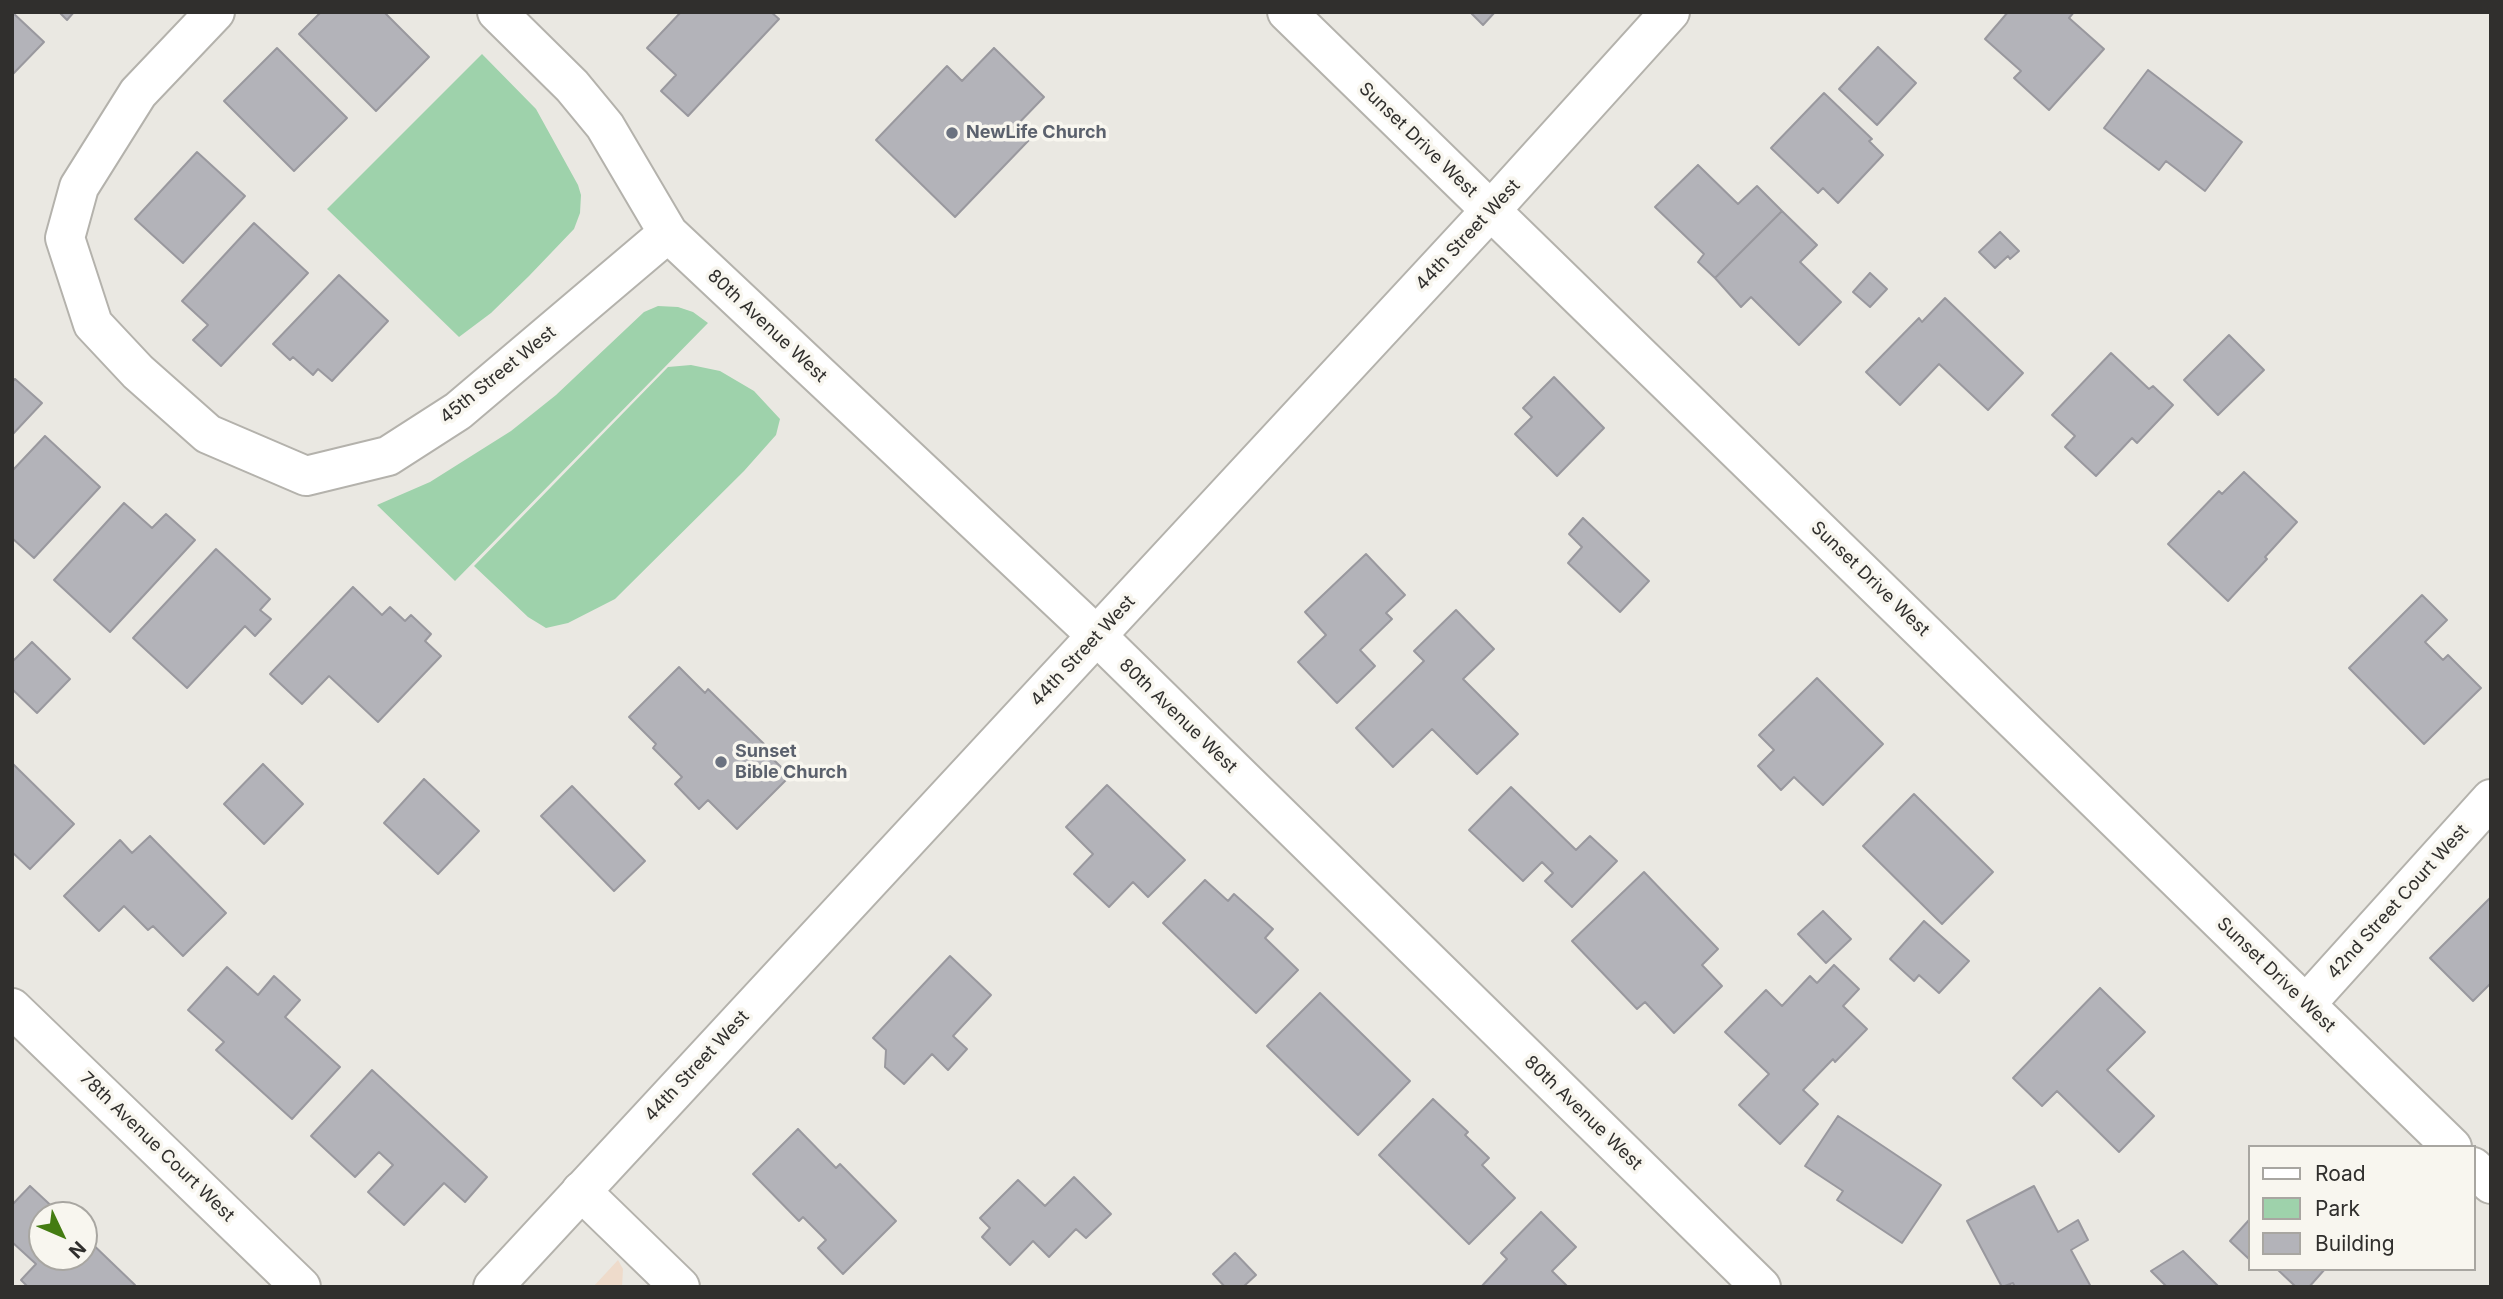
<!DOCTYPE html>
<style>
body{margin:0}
#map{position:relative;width:2503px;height:1299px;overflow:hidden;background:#eae8e2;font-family:Inter,sans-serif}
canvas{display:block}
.frame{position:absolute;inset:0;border:14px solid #302f2d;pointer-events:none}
.legend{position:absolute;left:2248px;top:1145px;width:228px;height:126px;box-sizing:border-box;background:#f8f6ef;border:2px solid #a8a6a1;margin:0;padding:9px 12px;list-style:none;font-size:21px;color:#302f2d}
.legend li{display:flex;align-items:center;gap:14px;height:35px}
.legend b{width:35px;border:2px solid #a8a6a1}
.north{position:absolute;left:28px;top:1201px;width:70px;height:70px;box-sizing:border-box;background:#f8f6ef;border:2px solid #a8a6a1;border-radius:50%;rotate:134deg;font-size:19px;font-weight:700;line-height:28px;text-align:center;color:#302f2d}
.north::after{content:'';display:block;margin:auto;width:24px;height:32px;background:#447c12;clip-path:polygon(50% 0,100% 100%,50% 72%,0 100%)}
</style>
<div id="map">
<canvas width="2503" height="1299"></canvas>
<div class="frame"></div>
<ul class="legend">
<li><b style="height:9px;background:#fff"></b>Road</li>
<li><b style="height:19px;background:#9ed2ab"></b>Park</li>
<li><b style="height:19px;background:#b3b3b9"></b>Building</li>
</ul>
<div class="north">N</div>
</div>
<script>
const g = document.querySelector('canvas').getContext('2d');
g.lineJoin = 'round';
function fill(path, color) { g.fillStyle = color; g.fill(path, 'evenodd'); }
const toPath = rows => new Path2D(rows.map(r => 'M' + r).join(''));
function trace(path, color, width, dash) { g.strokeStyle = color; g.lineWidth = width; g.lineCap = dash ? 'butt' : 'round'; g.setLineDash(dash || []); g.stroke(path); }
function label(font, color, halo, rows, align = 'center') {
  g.font = font + ' Inter,sans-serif'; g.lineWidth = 7; g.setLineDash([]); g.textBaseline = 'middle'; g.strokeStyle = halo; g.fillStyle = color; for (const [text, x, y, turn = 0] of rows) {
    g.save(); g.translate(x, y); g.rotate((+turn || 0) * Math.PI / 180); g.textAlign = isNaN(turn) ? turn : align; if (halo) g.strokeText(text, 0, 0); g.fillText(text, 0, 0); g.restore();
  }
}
const education = toPath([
 [618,1260,623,1269,622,1287,593,1287]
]);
const green = toPath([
 [482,54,536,109,578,185,581,195,580,213,574,229,529,276,491,313,459,337,327,209],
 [658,306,678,307,693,312,708,323,455,581,377,505,430,482,511,431,556,395,644,312],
 [691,365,720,371,754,391,780,419,776,435,744,471,615,599,568,623,546,628,528,617,474,566,668,367]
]);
const building = toPath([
 [12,12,44,42,12,75,12,12],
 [59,12,74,12,67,20,59,12],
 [321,12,384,12,429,57,376,111,299,34,321,12],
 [681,12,771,12,779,19,688,116,661,91,676,75,647,48,681,12],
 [1470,12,1495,12,1483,25,1470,12],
 [2008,12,2074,12,2069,18,2104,49,2049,110,2014,78,2021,71,1985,39,2008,12],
 [1878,47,1916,83,1877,125,1839,89,1878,47],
 [277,48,347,118,294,171,224,101,277,48],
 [994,48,1044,97,1015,127,1029,140,955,217,876,140,947,66,962,81,994,48],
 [2148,70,2242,142,2205,191,2166,161,2159,170,2104,128,2148,70],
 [1824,93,1872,139,1869,141,1883,155,1838,203,1823,188,1818,193,1771,148,1824,93],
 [197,152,245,196,183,263,135,219,197,152],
 [1698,165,1738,204,1757,186,1782,211,1715,278,1698,262,1704,254,1655,207,1698,165],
 [1782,211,1817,245,1800,262,1841,302,1799,345,1751,297,1741,307,1715,278,1782,211],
 [254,223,308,273,221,366,193,340,208,325,182,301,254,223],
 [2000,232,2019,251,2010,259,2008,256,1995,268,1979,252,2000,232],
 [1870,273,1887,289,1870,307,1853,292,1870,273],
 [339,275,388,321,332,381,318,369,313,375,293,357,290,360,273,344,339,275],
 [1945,298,2023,373,1988,410,1939,364,1900,405,1866,372,1919,318,1922,322,1945,298],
 [2229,335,2264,370,2218,415,2184,380,2229,335],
 [2111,353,2149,389,2153,386,2173,405,2137,443,2132,438,2096,476,2065,447,2075,436,2052,415,2111,353],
 [1554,377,1604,428,1557,476,1515,434,1532,417,1523,408,1554,377],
 [15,379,42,403,12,435,12,382,15,379],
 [45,436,100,487,34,558,12,538,12,471,45,436],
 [2244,472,2297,522,2265,557,2267,559,2228,601,2168,544,2219,491,2222,494,2244,472],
 [124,503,152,528,166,514,195,540,110,632,54,580,124,503],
 [1583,518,1649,581,1620,612,1568,563,1582,547,1569,534,1583,518],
 [216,549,270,599,260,610,271,619,255,636,245,626,187,688,133,638,216,549],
 [1366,554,1405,595,1386,613,1392,619,1360,650,1375,666,1337,703,1298,662,1326,635,1305,612,1366,554],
 [353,587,382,615,390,607,405,621,411,615,431,634,425,641,441,656,378,722,329,676,302,704,270,674,353,587],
 [2422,595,2447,620,2425,642,2443,660,2448,655,2481,688,2424,744,2349,668,2422,595],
 [1456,610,1494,649,1463,679,1518,734,1477,774,1432,729,1393,767,1356,728,1424,661,1414,651,1456,610],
 [32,642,70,679,37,713,12,689,12,662,32,642],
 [679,667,705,693,708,689,764,744,761,747,790,776,737,829,708,800,699,809,675,784,682,777,653,748,656,744,629,717,679,667],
 [1817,678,1883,744,1823,805,1794,777,1781,790,1758,766,1774,750,1759,735,1817,678],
 [12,763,74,824,30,869,12,852,12,763],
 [263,764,303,804,264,844,224,804,263,764],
 [424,779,479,831,438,874,384,823,424,779],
 [1107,785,1185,860,1148,897,1133,882,1109,907,1074,874,1093,854,1066,827,1107,785],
 [572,786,645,861,614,891,541,816,572,786],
 [1511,787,1576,850,1590,836,1617,861,1572,907,1545,881,1553,873,1542,862,1523,881,1469,830,1511,787],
 [1914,794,1993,872,1942,924,1863,846,1914,794],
 [150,836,226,913,183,956,153,926,148,930,124,906,99,931,64,896,120,840,132,853,150,836],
 [1644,872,1718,949,1702,965,1722,986,1674,1033,1645,1002,1637,1009,1572,941,1644,872],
 [1205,880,1228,901,1234,894,1273,929,1265,938,1298,970,1256,1013,1163,923,1205,880],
 [2491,897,2491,983,2473,1001,2430,958,2491,897],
 [1823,911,1851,939,1826,963,1798,934,1823,911],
 [1924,921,1969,961,1939,993,1919,975,1914,981,1890,959,1924,921],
 [950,956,991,995,953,1036,967,1049,948,1070,932,1054,904,1084,885,1067,886,1050,873,1038,950,956],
 [1834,965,1859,989,1843,1006,1867,1029,1835,1062,1833,1059,1803,1090,1818,1104,1780,1144,1739,1105,1769,1074,1725,1032,1766,990,1782,1006,1810,976,1817,983,1834,965],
 [227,967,258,995,274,976,300,1000,285,1017,340,1067,292,1119,216,1050,224,1042,188,1010,227,967],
 [2100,988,2145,1032,2107,1070,2154,1116,2119,1152,2057,1091,2042,1106,2013,1078,2100,988],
 [1320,993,1410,1081,1358,1135,1267,1046,1320,993],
 [372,1070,487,1177,465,1202,444,1183,404,1225,368,1192,393,1165,379,1152,355,1177,311,1136,372,1070],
 [1433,1099,1468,1132,1465,1135,1489,1158,1482,1165,1515,1198,1469,1244,1379,1155,1433,1099],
 [1838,1116,1941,1185,1902,1243,1837,1200,1843,1191,1805,1166,1838,1116],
 [798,1129,836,1168,840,1164,896,1221,843,1274,818,1248,826,1240,803,1217,799,1221,753,1174,798,1129],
 [1074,1177,1111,1214,1086,1238,1076,1229,1049,1257,1033,1241,1010,1265,982,1237,990,1228,980,1218,1018,1180,1045,1206,1074,1177],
 [30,1186,59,1213,65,1207,74,1215,42,1215,42,1257,84,1257,84,1236,135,1285,133,1287,28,1287,21,1280,36,1264,12,1242,12,1205,30,1186],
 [2034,1186,2058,1232,2078,1220,2088,1240,2071,1250,2091,1287,2015,1287,2013,1283,2002,1287,1967,1221,2034,1186],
 [1541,1212,1576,1247,1552,1271,1568,1287,1481,1287,1507,1259,1501,1253,1541,1212],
 [2249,1220,2249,1259,2230,1241,2249,1220],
 [2183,1251,2219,1287,2167,1287,2151,1271,2183,1251],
 [1235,1253,1256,1275,1243,1287,1225,1287,1213,1274,1235,1253],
 [2277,1269,2325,1269,2309,1287,2296,1287,2277,1269]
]);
const minor = toPath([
 [215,12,138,93,79,187,65,238,93,324,138,372,208,434,306,476,388,456,458,411,668,233],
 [497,12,572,86,605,126,668,233,1097,636,1761,1287],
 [2306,1004,2491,799],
 [12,1008,301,1287],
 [581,1191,680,1287]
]);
const tertiary = toPath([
 [1287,12,2452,1147],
 [2473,1167,2491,1184],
 [493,1287,1491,210,1670,12]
]);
const markers = [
 [952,133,7,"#6b7280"],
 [721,762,7,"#6b7280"]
];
const worshipNames = [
 ["NewLife Church",966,133],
 ["Sunset",735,752],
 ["Bible Church",735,773]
];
const streetNames = [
 ["Sunset Drive West",1418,140,44],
 ["44th Street West",1468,235,-47],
 ["80th Avenue West",767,326,43],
 ["45th Street West",498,375,-39],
 ["Sunset Drive West",1870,579,44],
 ["44th Street West",1083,651,-47],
 ["80th Avenue West",1178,716,44],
 ["42nd Street Court West",2398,902,-48],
 ["Sunset Drive West",2276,975,44],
 ["44th Street West",697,1066,-47],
 ["80th Avenue West",1583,1113,44],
 ["78th Avenue Court West",157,1147,44]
];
fill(education, '#eedbcb');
fill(green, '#9ed2ab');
fill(building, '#b3b3b9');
trace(building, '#99989e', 2);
trace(minor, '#b4b2ac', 42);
trace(tertiary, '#b4b2ac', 42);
trace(minor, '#fff', 38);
trace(tertiary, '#fff', 38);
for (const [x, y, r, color] of markers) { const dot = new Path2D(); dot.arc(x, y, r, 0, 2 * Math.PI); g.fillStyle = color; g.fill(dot); trace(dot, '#f8f6ef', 2.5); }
label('bold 18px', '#5b616d', '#f8f6ef', worshipNames, 'left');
label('18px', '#302f2d', '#f8f6ef', streetNames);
</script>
